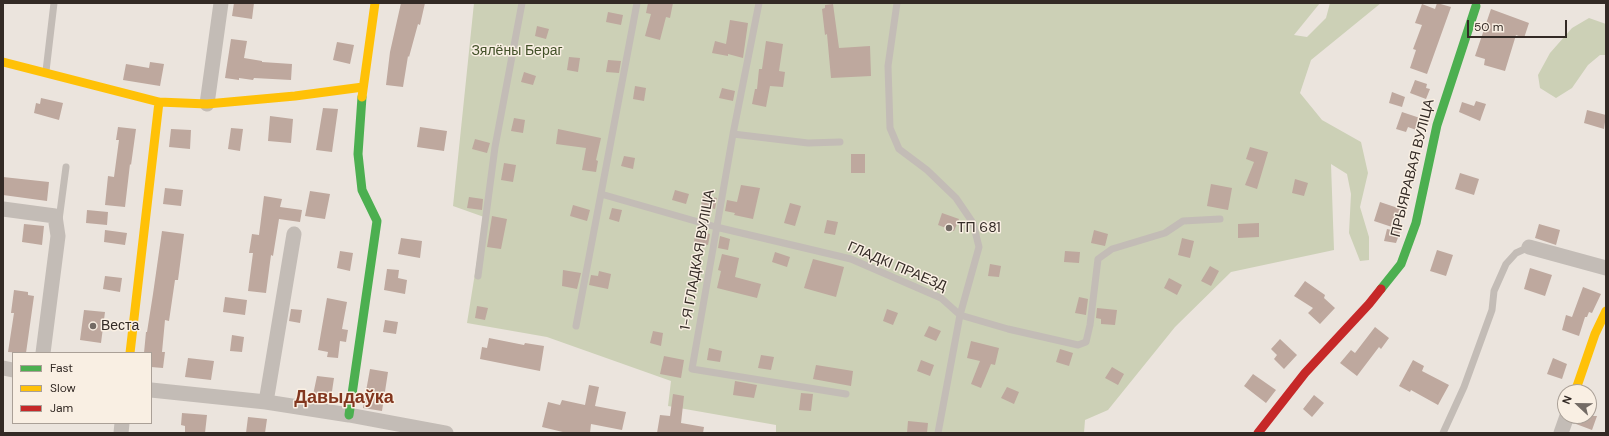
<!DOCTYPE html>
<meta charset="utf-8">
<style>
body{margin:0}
#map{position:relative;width:1609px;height:436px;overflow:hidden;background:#ebe4dd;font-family:"DM Sans",sans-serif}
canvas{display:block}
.frame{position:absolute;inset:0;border:4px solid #332a25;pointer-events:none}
.legend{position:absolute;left:12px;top:352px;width:140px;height:72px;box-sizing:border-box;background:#f9efe3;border:1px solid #aaa097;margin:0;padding:5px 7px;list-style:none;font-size:12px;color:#332a25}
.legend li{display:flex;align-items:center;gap:8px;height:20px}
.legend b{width:20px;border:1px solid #aaa097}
.north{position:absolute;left:1557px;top:384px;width:40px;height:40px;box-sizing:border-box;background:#f9efe3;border:1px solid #aaa097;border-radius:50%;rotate:292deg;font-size:11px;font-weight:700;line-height:16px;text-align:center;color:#332a25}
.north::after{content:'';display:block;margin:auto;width:14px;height:18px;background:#736b65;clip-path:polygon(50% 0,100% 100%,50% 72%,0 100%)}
.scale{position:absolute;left:1467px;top:20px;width:100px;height:18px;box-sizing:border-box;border:2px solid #332a25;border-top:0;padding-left:5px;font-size:12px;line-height:14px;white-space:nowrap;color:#332a25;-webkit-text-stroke:3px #f9efe3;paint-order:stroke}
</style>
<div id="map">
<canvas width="1609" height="436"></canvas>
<div class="frame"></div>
<ul class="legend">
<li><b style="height:5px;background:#4caf50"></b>Fast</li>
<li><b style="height:5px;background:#ffc107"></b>Slow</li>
<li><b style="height:5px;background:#c62828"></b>Jam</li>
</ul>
<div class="north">N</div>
<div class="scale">50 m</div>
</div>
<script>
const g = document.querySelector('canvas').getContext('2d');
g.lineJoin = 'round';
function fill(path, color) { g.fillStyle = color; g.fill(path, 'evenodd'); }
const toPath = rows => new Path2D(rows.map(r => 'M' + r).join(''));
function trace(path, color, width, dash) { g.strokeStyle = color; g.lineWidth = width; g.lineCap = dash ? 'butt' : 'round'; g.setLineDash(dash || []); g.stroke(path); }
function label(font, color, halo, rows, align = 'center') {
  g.font = font + ' "DM Sans",sans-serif'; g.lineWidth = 3; g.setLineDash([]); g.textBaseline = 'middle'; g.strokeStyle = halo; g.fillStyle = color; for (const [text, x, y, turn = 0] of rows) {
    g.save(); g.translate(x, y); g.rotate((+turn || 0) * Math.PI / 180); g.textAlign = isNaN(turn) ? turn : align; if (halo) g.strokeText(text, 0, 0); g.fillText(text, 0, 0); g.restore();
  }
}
const green = toPath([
 [474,3,1320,3,1294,35,1307,37,1326,18,1330,3,1381,3,1311,60,1300,93,1322,120,1361,142,1368,173,1360,207,1369,237,1369,260,1360,261,1349,233,1351,194,1347,174,1331,164,1334,250,1231,272,1175,327,1108,410,1085,420,1084,433,776,433,776,425,668,406,671,381,547,337,467,323,484,217,453,206],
 [1589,18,1606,24,1606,55,1600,55,1588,65,1572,88,1556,98,1540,88,1538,75,1550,53,1572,28]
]);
const building = toPath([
 [234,3,254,3,252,19,232,16],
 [401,3,425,3,420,25,418,24,409,57,408,56,403,87,386,85,390,52],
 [648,3,673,3,670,18,666,17,660,40,645,36,651,14,646,13],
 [1437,3,1451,7,1427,74,1410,68,1416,50,1413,49,1422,25,1415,23,1422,4,1435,9],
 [833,4,839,48,870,46,871,76,831,78,827,34,825,35,822,9,825,8,825,5],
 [1491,9,1529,23,1524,38,1516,35,1505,71,1484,65,1485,59,1475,56],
 [608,12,623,15,621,25,606,22],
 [730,20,748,23,743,58,728,54,728,56,712,53,715,41,726,44],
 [537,26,549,29,546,39,535,36],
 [231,39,247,41,244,58,262,61,262,62,292,64,291,80,254,78,253,80,239,78,239,80,225,78],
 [766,41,783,44,779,71,785,72,783,87,770,86,766,107,752,104,755,89,757,89,759,69,762,69],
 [337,42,354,45,350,64,333,60],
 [569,57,580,58,578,72,567,70],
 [608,60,621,61,619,73,606,72],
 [150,62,164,64,160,86,123,80,126,64,149,68],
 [524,72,536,76,533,85,521,82],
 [1415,80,1427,84,1426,88,1430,89,1426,99,1410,93],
 [635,86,646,88,644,101,633,99],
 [722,88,735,91,733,101,719,98],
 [1392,92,1405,97,1402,107,1389,103],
 [41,98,63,103,59,120,34,113,36,103,40,104],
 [1476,101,1486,104,1480,121,1459,112,1462,102,1474,106],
 [323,108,338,109,332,152,316,150],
 [1587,110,1606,115,1604,129,1584,123],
 [1402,112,1423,119,1419,131,1408,127,1406,132,1396,129],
 [270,116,293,119,291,143,268,141],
 [514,118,525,120,523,133,511,131],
 [118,127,136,129,131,165,130,164,125,207,105,205,108,176,114,177,119,140,116,140],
 [420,127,447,131,444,151,417,147],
 [231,128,243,129,240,151,228,149],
 [171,129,191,130,190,149,169,147],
 [558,129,601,138,596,160,598,161,596,172,582,170,586,148,556,144],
 [475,139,490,143,487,153,472,149],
 [1250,147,1268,152,1257,189,1245,185,1254,162,1246,159],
 [851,154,865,154,865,173,851,173],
 [624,156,635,158,633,169,621,166],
 [504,163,516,165,513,182,501,180],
 [1460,173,1479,179,1474,195,1455,189],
 [3,177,49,182,47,201,3,195],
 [1295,179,1308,183,1304,196,1292,193],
 [1211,184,1232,188,1228,210,1207,206],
 [741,185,760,188,753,219,734,215,735,213,725,211,727,200,737,202],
 [165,188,183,190,181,206,163,204],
 [675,190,689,194,686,204,672,200],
 [310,191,330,194,325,219,305,216],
 [703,195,717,198,715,209,701,206],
 [264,196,282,199,280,207,302,210,300,222,279,219,273,256,271,255,266,293,248,291,253,253,249,253,252,234,259,235],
 [469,197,483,199,482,210,467,208],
 [1380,202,1401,209,1395,228,1374,221],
 [790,203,801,206,795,226,784,223],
 [573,205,590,210,587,221,570,216],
 [612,208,622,210,619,222,609,219],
 [87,210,108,212,107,225,86,223],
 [942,213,959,219,954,231,938,225],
 [492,216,507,219,501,249,487,247],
 [827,220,838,222,835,235,824,233],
 [1259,223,1259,237,1238,238,1238,224],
 [24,224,44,226,42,245,22,242],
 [1539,224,1560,230,1556,245,1535,238],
 [1387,229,1400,232,1396,243,1384,241],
 [105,230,127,233,125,245,104,242],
 [1094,230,1108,234,1105,246,1091,243],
 [162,231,184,234,178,280,175,280,169,321,165,320,162,352,165,352,163,368,151,367,151,353,144,353,146,332,147,332,153,294],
 [696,231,710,234,708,245,694,242],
 [720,236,730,239,728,250,718,248],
 [401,238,422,241,420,258,398,254],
 [1182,238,1194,241,1190,258,1178,255],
 [1437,250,1453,255,1446,276,1430,271],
 [340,251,353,253,350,271,337,268],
 [1065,251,1080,252,1079,263,1064,262],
 [775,252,790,257,787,267,772,262],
 [722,254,739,258,735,277,761,284,757,298,717,288,721,271,718,270],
 [813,259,844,267,836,297,804,288],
 [990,264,1001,266,999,277,988,276],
 [1210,266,1219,271,1211,286,1201,281],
 [1530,268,1552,275,1545,296,1524,289],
 [387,269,399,270,398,278,407,280,405,294,384,290],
 [563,270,581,273,577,289,562,286],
 [599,271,611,274,608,289,589,285,591,275,598,276],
 [105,276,122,278,120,292,103,289],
 [1169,278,1182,285,1177,295,1164,288],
 [1305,281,1325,295,1324,298,1335,308,1320,324,1308,313,1313,308,1294,296],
 [1583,287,1601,294,1592,313,1589,312,1587,317,1585,317,1579,336,1562,330,1566,315,1572,317],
 [14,290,28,292,28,295,34,296,26,353,8,352,14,313,11,313],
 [225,297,247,300,245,315,223,312],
 [1079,297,1088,299,1086,315,1075,313],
 [327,298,347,302,342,329,348,330,346,342,340,341,338,358,327,357,328,352,318,350],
 [477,306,488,308,485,320,475,318],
 [1097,308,1117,310,1115,325,1101,324,1101,319,1096,318],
 [291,309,302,310,300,323,289,321],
 [887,309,898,313,893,325,883,321],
 [84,310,105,312,101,343,80,340],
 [385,320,398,322,396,334,383,332],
 [929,326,941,331,936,341,924,336],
 [1375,327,1389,338,1381,349,1379,347,1357,376,1340,363,1351,350,1355,353],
 [653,331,663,333,661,346,650,343],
 [232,335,244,337,242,352,230,351],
 [489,338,524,345,525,343,544,346,540,371,480,359,482,347,487,348],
 [1280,339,1297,355,1284,369,1274,359,1277,355,1271,349],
 [971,341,999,348,995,365,991,364,981,388,971,384,980,361,967,358],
 [709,348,722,351,720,362,707,360],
 [1060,349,1073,353,1069,366,1056,362],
 [761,355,774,357,771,370,758,368],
 [664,356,684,360,681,378,660,374],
 [188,358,214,361,211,380,185,377],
 [1553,358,1567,364,1562,379,1547,374],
 [921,360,934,365,930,376,917,371],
 [1413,360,1424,366,1422,371,1449,385,1438,405,1411,390,1410,392,1399,386],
 [816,365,853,371,851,386,813,379],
 [1112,367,1124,374,1118,385,1105,378],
 [370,369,388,372,382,411,363,408],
 [1253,374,1276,390,1266,403,1244,386],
 [317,376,334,378,331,398,313,395],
 [735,381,757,385,754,398,733,395],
 [589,385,599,387,595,406,626,412,622,430,591,424,590,433,567,433,542,427,548,402,560,405,562,400,585,405],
 [1007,387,1019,392,1014,404,1001,398],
 [801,393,813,394,811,411,799,410],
 [673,394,684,396,681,423,704,427,703,433,657,433,660,415,670,416],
 [1314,395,1324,403,1312,417,1303,409],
 [182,413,207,415,205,433,185,433,185,426,181,425],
 [1579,416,1597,416,1592,430,1576,424],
 [248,417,267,419,265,433,246,433],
 [908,421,928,423,927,433,907,433]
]);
const lane = toPath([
 [759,3,733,134,692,369,846,394],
 [897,3,888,66,890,128,899,149,927,170,956,198,973,223,979,247,960,315,938,433],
 [46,71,54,3],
 [733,134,808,143,840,142],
 [601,194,716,227,851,259,941,298,960,315,1008,329,1078,345,1086,342,1090,325,1098,259,1112,249,1165,233,1183,221,1220,219],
 [59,220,66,167],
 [478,276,495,147,522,3],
 [576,326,637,3],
 [1443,433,1464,387,1492,310,1494,291,1506,264,1516,253,1529,247]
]);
const street = toPath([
 [207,104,221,3],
 [3,209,55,216,58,236,43,353],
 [1529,247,1606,268],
 [3,368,13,370],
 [151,390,266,402,349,415,446,433],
 [266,402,294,234],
 [121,433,122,423],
 [1561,433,1567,416]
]);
const fast = toPath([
 [1381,289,1401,264,1416,223,1437,125,1476,6],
 [349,415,377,221,362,190,358,154,362,97]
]);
const slow = toPath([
 [3,62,159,102,207,104,295,96,363,87],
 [362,97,375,3],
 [130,353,159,102],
 [1575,392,1595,334,1606,311]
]);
const jam = toPath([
 [1258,433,1305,373,1369,304,1381,289]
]);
const markers = [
 [949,228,4,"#736b65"],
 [93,326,4,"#736b65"]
];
const parkNames = [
 ["Зялёны Бераг",517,51]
];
const streetNames = [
 ["ПРЫЯРАВАЯ ВУЛІЦА",1413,168,-76],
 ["1-Я ГЛАДКАЯ ВУЛІЦА",698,260,-80],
 ["ГЛАДКІ ПРАЕЗД",897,267,23]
];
const poiNames = [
 ["ТП 681",957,228],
 ["Веста",101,326]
];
const districtNames = [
 ["Давыдаўка",344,398]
];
fill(green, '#ccd0b6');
fill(building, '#bea89e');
trace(lane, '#c3bcb6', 7);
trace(street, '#c3bcb6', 15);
trace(fast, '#4caf50', 9);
trace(slow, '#ffc107', 9);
trace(jam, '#c62828', 9);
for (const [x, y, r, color] of markers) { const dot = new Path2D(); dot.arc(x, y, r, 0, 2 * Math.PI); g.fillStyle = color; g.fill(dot); trace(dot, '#f9efe3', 1.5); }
label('14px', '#435129', '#f9efe3', parkNames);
label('14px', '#332a25', '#f9efe3', streetNames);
label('14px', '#332a25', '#f9efe3', poiNames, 'left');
label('bold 18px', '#82361e', '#f9efe3', districtNames);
</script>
